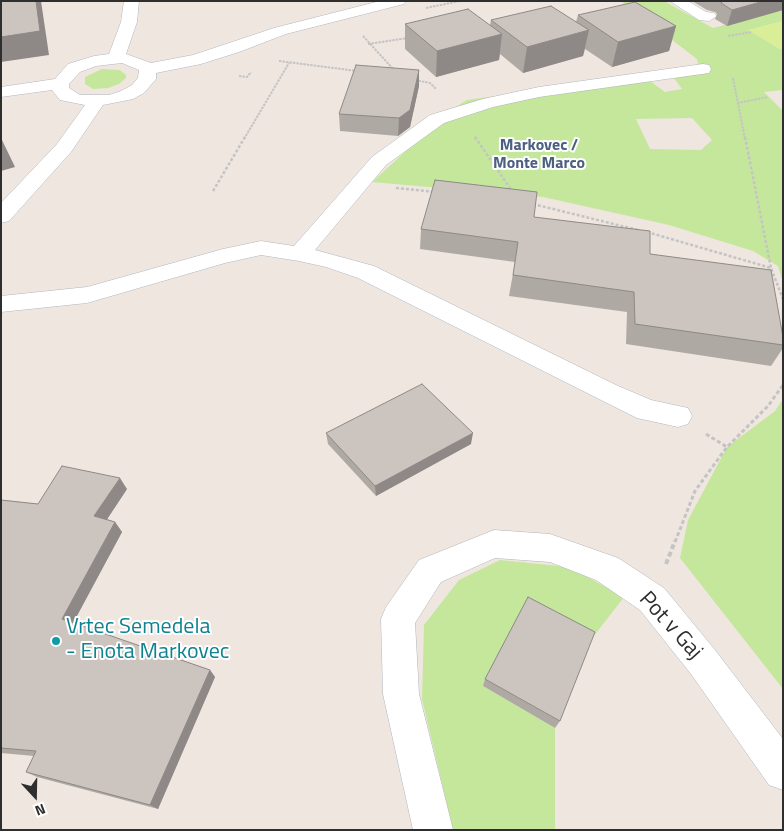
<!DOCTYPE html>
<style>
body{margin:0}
#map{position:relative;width:784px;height:831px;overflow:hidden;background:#efe6e0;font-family:"Titillium Web",sans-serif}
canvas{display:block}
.frame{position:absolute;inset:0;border:2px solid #2e2e2e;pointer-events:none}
.north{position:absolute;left:10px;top:771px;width:50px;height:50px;-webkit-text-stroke:4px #fff;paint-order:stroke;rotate:159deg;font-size:14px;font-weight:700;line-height:20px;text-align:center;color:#2e2e2e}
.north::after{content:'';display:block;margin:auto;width:18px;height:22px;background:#2e2e2e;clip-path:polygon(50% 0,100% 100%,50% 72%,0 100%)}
</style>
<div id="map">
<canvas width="784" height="831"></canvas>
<div class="frame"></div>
<div class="north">N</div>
</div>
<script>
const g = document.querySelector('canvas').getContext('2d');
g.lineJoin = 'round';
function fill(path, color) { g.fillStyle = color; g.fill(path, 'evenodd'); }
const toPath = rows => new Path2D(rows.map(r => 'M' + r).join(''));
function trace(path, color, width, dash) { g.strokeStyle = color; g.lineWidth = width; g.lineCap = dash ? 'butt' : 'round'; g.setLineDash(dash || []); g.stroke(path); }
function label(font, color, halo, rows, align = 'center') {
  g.font = font + ' "Titillium Web",sans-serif'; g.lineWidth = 4; g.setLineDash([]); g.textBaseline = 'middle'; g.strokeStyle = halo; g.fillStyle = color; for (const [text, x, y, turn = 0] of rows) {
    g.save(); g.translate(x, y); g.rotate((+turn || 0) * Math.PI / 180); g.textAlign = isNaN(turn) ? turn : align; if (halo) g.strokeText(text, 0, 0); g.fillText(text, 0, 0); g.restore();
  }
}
const green = toPath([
 [621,1,664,1,713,28,783,10,783,21,749,30,780,49,783,48,783,90,764,92,783,111,783,283,778,266,753,251,669,225,543,197,372,182,451,110,467,100,538,90,650,81,665,92,682,89,671,74,698,65,697,59],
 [692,118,712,140,701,150,650,149,636,119],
 [102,69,120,70,126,75,126,78,119,84,108,88,93,89,85,84,85,77],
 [783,399,783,689,680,558,688,520,727,447,775,411],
 [500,560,569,567,624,597,590,641,483,686,555,728,555,830,453,830,422,699,424,625,459,580]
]);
const pitch = toPath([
 [783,21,783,48,780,49,748,30]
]);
const pathFar3 = toPath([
 [426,8,460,1],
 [363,36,394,70],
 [728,36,752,32],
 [368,44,408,38],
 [279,61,357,71],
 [239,76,247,77,251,72],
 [733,78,745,139],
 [415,80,430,83,436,89],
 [737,103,768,97],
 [475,137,476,139],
 [244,139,289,63]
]);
const pathFar2 = toPath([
 [475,137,512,191],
 [745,137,771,268],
 [396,188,435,192],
 [213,191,245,137],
 [533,204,638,230],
 [647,232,771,268,783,299]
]);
const pathFar1 = toPath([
 [706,434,727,447],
 [675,542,695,491,727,447,768,406,783,385]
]);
const path = toPath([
 [666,564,675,541]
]);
const minor = toPath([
 [124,1,139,1,137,22,126,54,151,63,193,55,274,28,380,1,406,1,404,4,286,34,239,52,201,64,156,73,156,79,144,93,133,99,103,105,71,152,9,221,1,223,1,203,57,144,85,105,60,100,52,90,1,97,1,87,55,79,68,64,94,56,109,54,121,22,124,1],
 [122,63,139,70,138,78,132,85,121,91,109,95,80,95,69,88,69,84,80,72,96,66,122,63],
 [670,1,688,1,706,12,714,13,717,16,709,21,699,20,670,1],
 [703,64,709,65,711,69,709,73,539,97,493,107,444,123,386,165,315,250,374,266,616,385,651,400,688,408,692,416,688,424,678,427,637,418,358,278,326,267,299,261,261,255,225,263,87,303,1,312,1,296,87,287,223,249,261,241,294,246,372,157,430,115,483,99,539,87,703,64],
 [494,530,550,534,618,558,664,588,715,650,783,739,783,790,769,785,691,674,640,610,596,580,550,562,495,558,441,582,415,623,419,694,453,830,413,830,383,694,381,619,386,607,419,560,494,530]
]);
const wall = toPath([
 [692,1,783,1,783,10,727,26,715,19,717,14,715,12,707,10],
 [578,15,676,26,669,51,612,67,585,49,583,56,523,73,500,54,499,60,436,77,405,49,405,24,490,25,491,20,576,22],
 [419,70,419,86,410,127,398,136,340,131,339,114],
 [534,217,650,254,783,337,783,348,771,366,626,344,627,312,509,296,515,262,420,249,421,229],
 [326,433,471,444,376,496,328,444],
 [127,489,107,519,115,522,122,532,73,623,210,670,215,677,158,809,37,777,26,772,34,756,1,753,1,500,38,504],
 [485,679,560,721,555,728,483,686]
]);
const shadedWall = toPath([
 [36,1,41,1,49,55,1,62,1,37],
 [764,1,783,1,783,10,727,26,732,10],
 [676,26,669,51,612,67,618,42],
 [589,30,583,56,523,73,527,47],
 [502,34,499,60,436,77,437,51],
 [419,70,419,86,410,127,398,136,399,118],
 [1,140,2,140,15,167,1,171],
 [473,433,471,444,376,496,375,486],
 [120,478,127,489,102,527,94,516],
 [115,522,122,532,71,627,62,619],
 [210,670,215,677,158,809,150,805]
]);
const building = toPath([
 [1,1,36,1,40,31,1,37,1,1],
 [723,1,764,1,732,10,721,3,723,1],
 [635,2,676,26,618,42,578,15,635,2],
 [551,6,589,30,527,47,491,20,551,6],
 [468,9,502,34,437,51,405,24,468,9],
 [356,65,419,70,410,110,399,118,339,114,356,65],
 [435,180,537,192,534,217,650,231,650,254,771,270,783,337,783,345,635,324,634,292,513,275,518,242,421,229,435,180],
 [422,384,473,433,375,486,326,433,422,384],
 [62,466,120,478,94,516,115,522,62,619,210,670,150,805,26,772,36,751,1,748,1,500,38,504,62,466],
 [528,597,595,632,560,721,485,679,528,597]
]);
const markers = [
 [56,641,5,"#0f9aa8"]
];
const farNeighbourhoodnames = [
 ["Markovec /",539,146],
 ["Monte Marco",539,164]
];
const nearStreetnames = [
 ["Pot v Gaj",670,626,48]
];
const nearCulturenames = [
 ["Vrtec Semedela",66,628],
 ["- Enota Markovec",66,653]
];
fill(green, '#c4e79c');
fill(pitch, '#daee98');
trace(minor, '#b0b6be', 1);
trace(pathFar3, '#c4c4c4', 2, [2.5, 1]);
trace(pathFar2, '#c4c4c4', 2.5, [3, 2]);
trace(pathFar1, '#c4c4c4', 3, [4, 2.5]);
trace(path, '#c4c4c4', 4, [5, 3]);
fill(minor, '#fff');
fill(wall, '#afa9a4');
fill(shadedWall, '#8e8986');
fill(building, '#cbc4bf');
trace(building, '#8e8986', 1);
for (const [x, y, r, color] of markers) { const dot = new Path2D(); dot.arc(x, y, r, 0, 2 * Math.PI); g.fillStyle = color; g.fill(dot); trace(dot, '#fff', 2); }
label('bold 16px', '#4c6081', '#fff', farNeighbourhoodnames);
label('22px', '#2e2e2e', '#fff', nearStreetnames);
label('22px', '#0d838f', '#fff', nearCulturenames, 'left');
</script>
